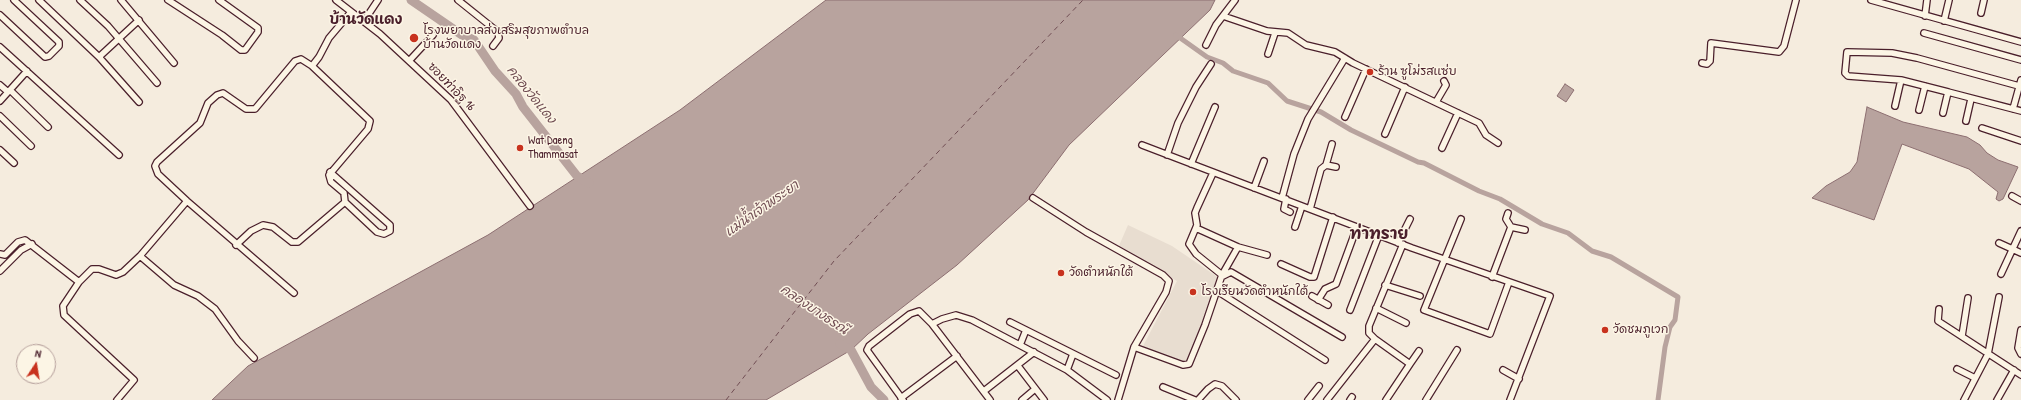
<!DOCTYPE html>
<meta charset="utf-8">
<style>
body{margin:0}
#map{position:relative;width:2021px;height:400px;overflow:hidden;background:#f5ecde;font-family:"Patrick Hand",sans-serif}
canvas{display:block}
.north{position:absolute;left:16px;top:344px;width:40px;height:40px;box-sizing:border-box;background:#fcf5e5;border:1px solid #b59f9b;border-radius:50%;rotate:12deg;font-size:11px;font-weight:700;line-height:16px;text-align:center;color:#4a1f2b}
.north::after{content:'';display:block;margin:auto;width:14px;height:18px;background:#c8321e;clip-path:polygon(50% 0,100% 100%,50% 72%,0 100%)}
</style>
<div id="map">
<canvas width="2021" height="400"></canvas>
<div class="north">N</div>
</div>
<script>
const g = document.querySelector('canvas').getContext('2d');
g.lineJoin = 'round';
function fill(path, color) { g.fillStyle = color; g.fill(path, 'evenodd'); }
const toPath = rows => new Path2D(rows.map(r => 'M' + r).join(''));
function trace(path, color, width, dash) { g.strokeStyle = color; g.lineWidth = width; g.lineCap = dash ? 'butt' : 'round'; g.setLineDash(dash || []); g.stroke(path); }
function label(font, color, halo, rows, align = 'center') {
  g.font = font + ' "Patrick Hand","Playpen Sans Thai",sans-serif'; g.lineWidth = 3; g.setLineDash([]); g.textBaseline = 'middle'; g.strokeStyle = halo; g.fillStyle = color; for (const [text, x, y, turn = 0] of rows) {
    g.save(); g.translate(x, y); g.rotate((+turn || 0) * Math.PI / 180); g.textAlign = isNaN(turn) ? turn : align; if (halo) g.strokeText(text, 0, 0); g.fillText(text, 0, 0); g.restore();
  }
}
const built = toPath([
 [1128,225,1172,246,1219,278,1213,303,1187,366,1142,348,1177,281,1118,248]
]);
const water = toPath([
 [826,0,1215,0,1210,10,1069,145,1028,200,957,265,868,334,851,350,766,400,212,400,248,366,488,235,680,110,826,0],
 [1565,84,1574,90,1566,102,1557,96,1565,84],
 [1867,107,1903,122,1967,137,1980,145,1987,153,1998,160,2018,167,2003,199,1999,201,1996,199,1998,192,1969,169,1902,144,1874,220,1812,198,1826,186,1850,172,1857,162,1867,107]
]);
const canal = toPath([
 [1176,35,1207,57,1223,63,1233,71,1268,83,1287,101,1321,112,1351,130,1418,162,1424,163,1479,191,1500,199,1542,224,1568,233,1592,251,1611,257,1678,297,1675,320,1670,327,1665,347,1658,400]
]);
const river = toPath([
 [411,0,462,35,474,40,495,71,516,94,523,107,577,176,589,183],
 [840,344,851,350,871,387,884,400]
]);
const ferry = toPath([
 [726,400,834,261,1083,0]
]);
const minor = toPath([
 [39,0,99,57,139,102],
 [80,0,108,26,157,83],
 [121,0,174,63],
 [168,0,222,35,241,50,245,50,258,32,258,28,219,0],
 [336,0,380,34,451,100,530,206],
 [458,0,498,32,499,38,493,46],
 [1871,0,2021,42],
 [1981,13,1984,0],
 [0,15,45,57,49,56,59,46,59,42,14,0],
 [1223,16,1267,31,1288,33,1306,45,1335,52,1353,63,1479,123,1486,135,1498,143],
 [1925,16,1927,0],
 [364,21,378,0],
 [1944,21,1949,0],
 [1924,33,2021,60],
 [1206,45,1216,25,1235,0],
 [0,47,119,155],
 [1268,54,1275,33],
 [99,57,139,20],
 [409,61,433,35],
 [1702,63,1707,64,1710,61,1711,43,1779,52,1784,46,1796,0],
 [0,85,8,92],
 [10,90,48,127],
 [1948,92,1901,80,1848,76,1845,73,1847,52,1892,53,1917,58,2019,86],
 [0,101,27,71],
 [1436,102,1446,85,1444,81],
 [1895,106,1901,80],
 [2013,109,2021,80],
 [1919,110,1925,86],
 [1943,113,1948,92,2021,111],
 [0,116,31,146],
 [1345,117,1366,69],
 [1966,121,1971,99],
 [1982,128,2021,141],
 [1385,134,1405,87],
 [1142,145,1412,248,1550,296,1510,400],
 [1442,148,1458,113],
 [0,150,14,163],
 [1167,155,1178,123,1196,87,1211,64],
 [1191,164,1215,107],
 [1326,165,1332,144],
 [330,172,382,218,390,225,390,231,384,234,377,232,345,202],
 [1213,173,1197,208,1195,213,1197,225,1189,244,1196,254,1222,275],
 [1254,188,1264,161],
 [2012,196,2021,201],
 [1033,198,1086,232,1163,275,1169,281,1166,292,1134,347,1118,400],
 [1282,198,1294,154,1308,119,1345,58],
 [1286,199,1284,209,1290,212],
 [1310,209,1321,169,1326,165,1336,167],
 [1508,213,1506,219,1511,227],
 [1461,219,1424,310,1490,334,1509,282],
 [1295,227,1302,206],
 [1196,228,1238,247,1267,255],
 [1398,243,1410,219],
 [1999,243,2021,253],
 [236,245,251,231,263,225,273,227,292,242,298,242,345,202,344,193,331,182,329,175,368,129,370,121,312,66],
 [0,254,5,255,18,242,25,240,79,282],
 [140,256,174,285,198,296,215,309,238,341,254,358],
 [1281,264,1310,277,1314,277,1333,217],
 [0,271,21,250,32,244],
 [2001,274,2021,231],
 [1223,276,1231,272,1342,337],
 [1492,277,1511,227,1525,230],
 [1385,285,1420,296],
 [1217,291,1325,360],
 [294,293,187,201,158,174,155,166,157,162,200,123,208,103,217,95,223,93,246,109,255,109,295,61,301,59,312,66,319,57,329,38,351,12],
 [1312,296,1328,305],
 [1318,300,1325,289,1336,284,1357,227],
 [1376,308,1406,323],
 [1939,309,1938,321,2021,375],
 [1350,310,1379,235],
 [1010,322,1116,375],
 [932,324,942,319,956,315,972,320,1067,370,1107,400],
 [2021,330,2018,348,2021,354],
 [1962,336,1968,298],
 [1375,339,1410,364,1386,400],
 [1020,345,1026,330],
 [1134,347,1183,365,1189,364,1205,325,1222,275,1238,247],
 [1410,364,1419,351],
 [1018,366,1044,400],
 [1957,369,1975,378],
 [1067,370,1073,354],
 [1503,370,1519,379],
 [1163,387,1195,400],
 [984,391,1034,352],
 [901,398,957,356],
 [117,400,134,380,64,315,63,306,79,282,92,269,99,269,116,275,123,272,140,256,187,201],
 [903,400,867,350,869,346,910,314,919,311,932,324,990,400],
 [1022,400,1035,389],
 [1198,400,1208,389,1215,384,1222,386,1236,400],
 [1308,400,1319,386],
 [1327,400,1375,339,1369,333,1369,326,1403,244],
 [1350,400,1352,397],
 [1426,400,1457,350],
 [1964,400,1988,354,1999,297],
 [1997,400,2014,370]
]);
const markers = [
 [414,38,5,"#c8321e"],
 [1370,72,4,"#c8321e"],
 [520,148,4,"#c8321e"],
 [1061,273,4,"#c8321e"],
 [1193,292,4,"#c8321e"],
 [1605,330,4,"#c8321e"]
];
const poiNames = [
 ["โรงพยาบาลส่งเสริมสุขภาพตำบล",423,31],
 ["บ้านวัดแดง",423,45],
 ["ร้าน ซูโม่รสแซ่บ",1378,72],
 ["Wat Daeng",528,141],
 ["Thammasat",528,155],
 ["วัดตำหนักใต้",1069,273],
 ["โรงเรียนวัดตำหนักใต้",1201,292],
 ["วัดชมภูเวก",1613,330]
];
const streetNames = [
 ["ซอยท่าอิฐ 16",451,87,46]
];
const waterNames = [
 ["คลองวัดแดง",531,95,51],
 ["แม่น้ำเจ้าพระยา",762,209,-35],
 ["คลองบางธรณี",814,310,34]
];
const quarterNames = [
 ["บ้านวัดแดง",366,20]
];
const districtNames = [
 ["ท่าทราย",1379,235]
];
fill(built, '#e8ddd0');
fill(water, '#b8a39e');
trace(water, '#8c6e70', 1);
trace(canal, '#b8a39e', 5);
trace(river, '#b8a39e', 9);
trace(ferry, '#704d53', 1, [5, 4]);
trace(minor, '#4a1f2b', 8);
trace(minor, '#fcf5e5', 5.5);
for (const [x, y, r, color] of markers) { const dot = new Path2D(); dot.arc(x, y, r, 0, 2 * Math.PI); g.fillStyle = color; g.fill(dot); trace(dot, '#fcf5e5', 1.5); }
label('12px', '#4a1f2b', '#fcf5e5', poiNames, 'left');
label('12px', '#4a1f2b', '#fcf5e5', streetNames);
label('italic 13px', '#704d53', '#fcf5e5', waterNames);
label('bold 14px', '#4a1f2b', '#fcf5e5', quarterNames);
label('bold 16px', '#4a1f2b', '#fcf5e5', districtNames);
</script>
